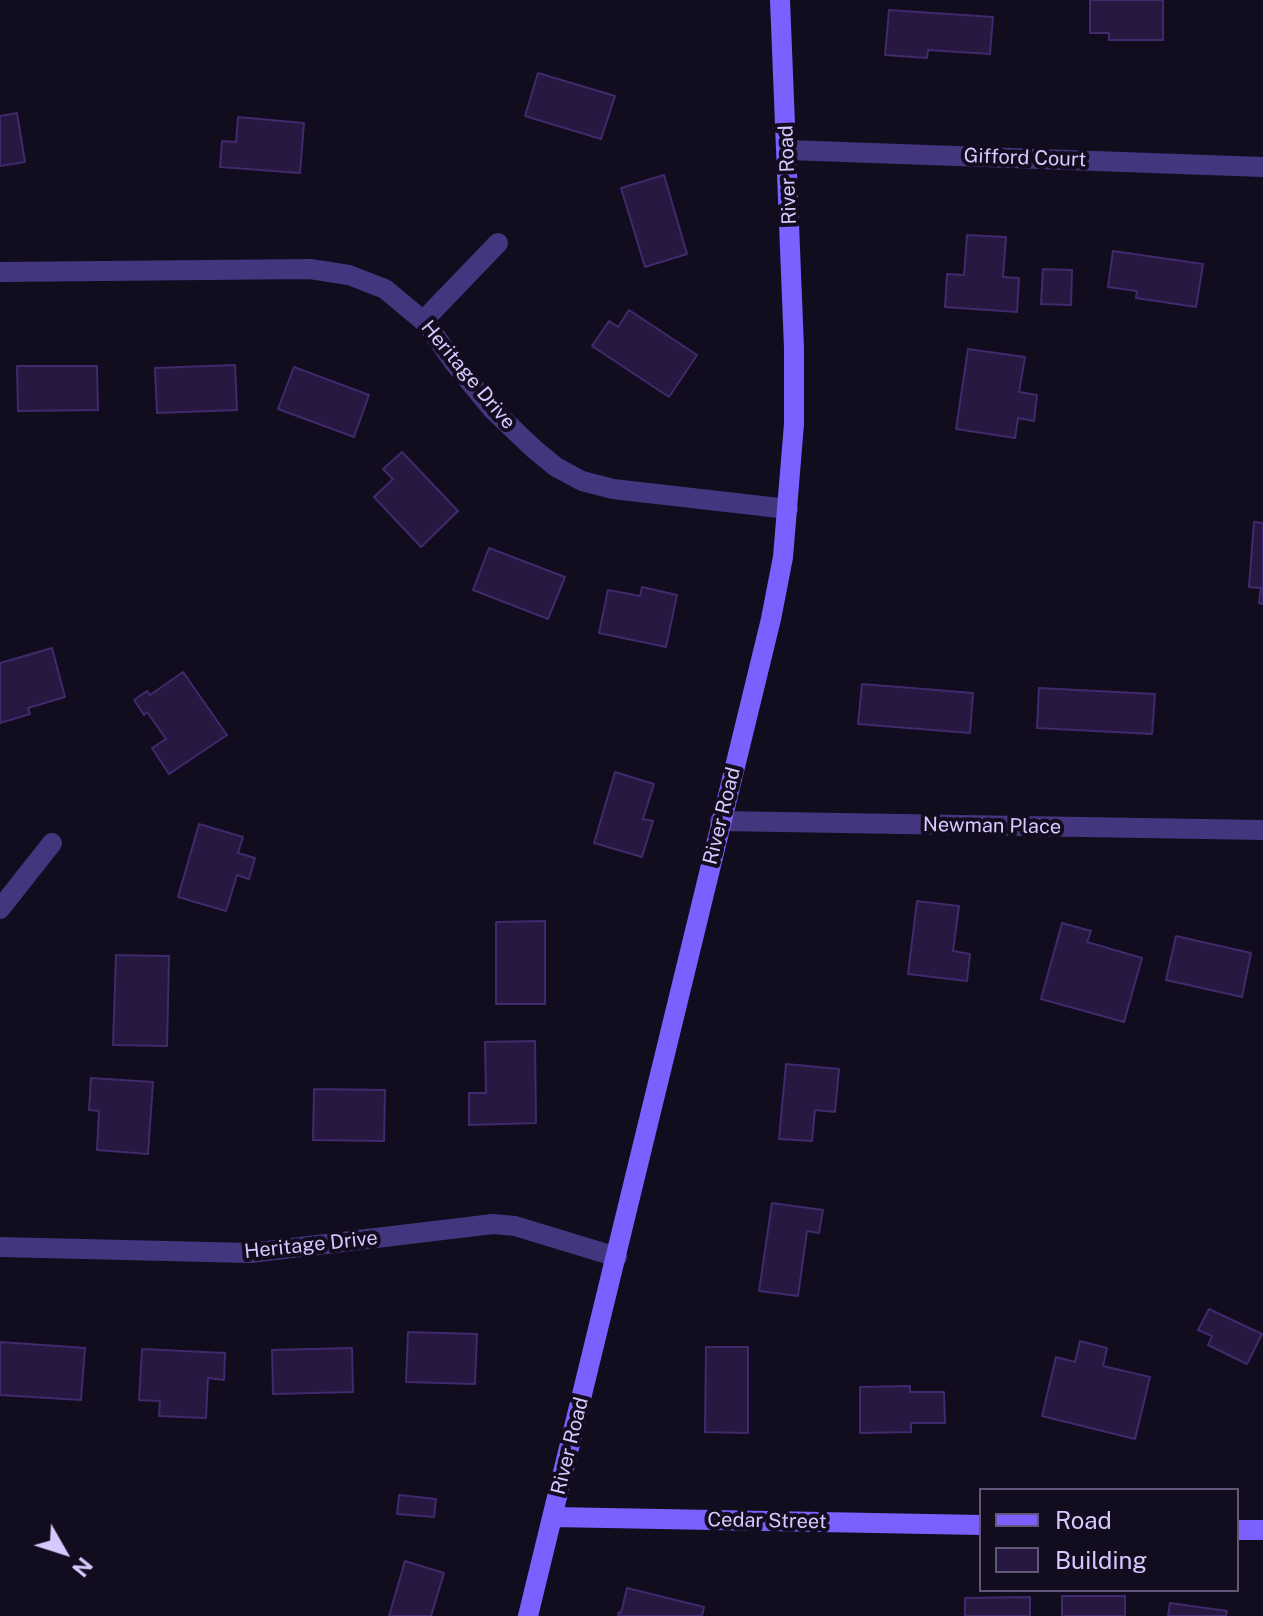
<!DOCTYPE html>
<style>
body{margin:0}
#map{position:relative;width:1263px;height:1616px;overflow:hidden;background:#120c1f;font-family:"Public Sans",sans-serif}
canvas{display:block}
.legend{position:absolute;left:979px;top:1488px;width:260px;height:104px;box-sizing:border-box;background:#120c1f;border:2px solid #615879;margin:0;padding:10px 14px;list-style:none;font-size:24px;color:#d7c9ff}
.legend li{display:flex;align-items:center;gap:16px;height:40px}
.legend b{width:40px;border:2px solid #615879}
.north{position:absolute;left:24px;top:1512px;width:80px;height:80px;-webkit-text-stroke:6px #120c1f;paint-order:stroke;rotate:129deg;font-size:22px;font-weight:700;line-height:32px;text-align:center;color:#d7c9ff}
.north::after{content:'';display:block;margin:auto;width:28px;height:36px;background:#d7c9ff;clip-path:polygon(50% 0,100% 100%,50% 72%,0 100%)}
</style>
<div id="map">
<canvas width="1263" height="1616"></canvas>
<ul class="legend">
<li><b style="height:10px;background:#7b60ff"></b>Road</li>
<li><b style="height:22px;background:#261840"></b>Building</li>
</ul>
<div class="north">N</div>
</div>
<script>
const g = document.querySelector('canvas').getContext('2d');
g.lineJoin = 'round';
function fill(path, color) { g.fillStyle = color; g.fill(path, 'evenodd'); }
const toPath = rows => new Path2D(rows.map(r => 'M' + r).join(''));
function trace(path, color, width, dash) { g.strokeStyle = color; g.lineWidth = width; g.lineCap = dash ? 'butt' : 'round'; g.setLineDash(dash || []); g.stroke(path); }
function label(font, color, halo, rows, align = 'center') {
  g.font = font + ' "Public Sans",sans-serif'; g.lineWidth = 8; g.setLineDash([]); g.textBaseline = 'middle'; g.strokeStyle = halo; g.fillStyle = color; for (const [text, x, y, turn = 0] of rows) {
    g.save(); g.translate(x, y); g.rotate((+turn || 0) * Math.PI / 180); g.textAlign = isNaN(turn) ? turn : align; if (halo) g.strokeText(text, 0, 0); g.fillText(text, 0, 0); g.restore();
  }
}
const building = toPath([
 [1090,0,1163,0,1163,40,1109,40,1109,33,1090,33,1090,0],
 [889,10,993,17,990,54,928,50,927,58,885,55,889,10],
 [538,73,615,96,601,139,525,116,538,73],
 [17,113,25,162,0,166,0,116,17,113],
 [238,117,304,123,300,173,220,167,222,141,236,142,238,117],
 [664,175,687,254,645,267,621,188,664,175],
 [967,235,1006,237,1003,277,1019,278,1017,312,945,307,947,274,964,275,967,235],
 [1113,251,1203,264,1196,307,1136,298,1137,291,1108,287,1113,251],
 [1043,269,1072,270,1071,305,1041,304,1043,269],
 [629,310,697,355,669,397,592,346,609,321,618,327,629,310],
 [968,349,1025,357,1019,392,1037,395,1034,421,1018,418,1015,438,956,429,968,349],
 [235,365,237,410,157,413,155,368,235,365],
 [17,366,97,366,98,410,18,411,17,366],
 [294,367,369,395,354,437,278,409,294,367],
 [402,452,458,511,421,547,374,497,393,479,383,469,402,452],
 [1254,522,1263,523,1263,604,1259,603,1261,588,1249,587,1254,522],
 [489,548,565,577,548,619,473,590,489,548],
 [642,587,677,595,666,647,599,633,608,590,640,596,642,587],
 [52,648,65,697,28,708,30,714,0,723,0,663,52,648],
 [183,672,227,735,169,774,152,748,166,739,147,712,144,715,134,700,147,691,150,695,183,672],
 [862,684,973,693,970,733,858,724,862,684],
 [1039,688,1155,694,1152,734,1037,728,1039,688],
 [615,772,654,784,643,819,653,821,642,857,594,843,615,772],
 [199,824,243,837,238,853,255,858,249,879,237,875,226,911,178,897,199,824],
 [917,901,959,906,953,951,970,954,967,981,908,974,917,901],
 [545,921,545,1004,496,1004,496,922,545,921],
 [1062,923,1091,931,1087,942,1142,958,1124,1022,1041,999,1062,923],
 [1176,936,1251,953,1242,997,1166,980,1176,936],
 [116,955,169,956,167,1046,113,1045,116,955],
 [535,1041,536,1123,469,1125,469,1093,486,1093,485,1042,535,1041],
 [786,1064,839,1069,835,1112,815,1110,812,1141,779,1139,786,1064],
 [91,1078,153,1082,148,1154,97,1150,99,1111,89,1110,91,1078],
 [314,1089,385,1090,384,1141,313,1140,314,1089],
 [772,1203,823,1210,819,1233,807,1231,798,1296,759,1291,772,1203],
 [1209,1309,1262,1334,1247,1364,1208,1345,1212,1336,1198,1330,1209,1309],
 [408,1332,477,1334,475,1384,406,1382,408,1332],
 [1080,1341,1107,1348,1103,1366,1150,1377,1135,1439,1042,1416,1056,1357,1075,1362,1080,1341],
 [0,1342,85,1348,81,1400,0,1395,0,1342],
 [706,1347,748,1347,748,1433,705,1432,706,1347],
 [352,1348,353,1392,273,1394,272,1350,352,1348],
 [142,1349,225,1353,224,1380,208,1378,206,1418,159,1416,160,1401,139,1400,142,1349],
 [910,1386,910,1392,944,1392,945,1423,911,1423,911,1432,860,1433,860,1387,910,1386],
 [399,1495,436,1499,434,1517,397,1514,399,1495],
 [405,1561,444,1573,431,1616,389,1616,405,1561],
 [627,1588,704,1607,702,1616,618,1616,619,1612,621,1613,627,1588],
 [1062,1596,1125,1596,1125,1616,1062,1616,1062,1596],
 [1030,1597,1030,1616,965,1616,965,1598,1030,1597],
 [1170,1603,1227,1611,1226,1616,1168,1616,1170,1603]
]);
const street = toPath([
 [788,150,1263,167],
 [0,272,310,269,349,275,385,289,427,324,455,364,492,409,534,449,556,467,582,481,613,489,788,509],
 [423,321,498,243],
 [720,821,1263,830],
 [0,909,52,843],
 [0,1247,250,1253,493,1224,515,1226,617,1257]
]);
const secondary = toPath([
 [553,1517,981,1525],
 [1237,1530,1263,1530],
 [528,1616,771,619,783,557,794,424,794,348,780,0]
]);
const streetNames = [
 ["Gifford Court",1025,158,2],
 ["River Road",788,175,-92],
 ["Heritage Drive",468,375,50],
 ["River Road",722,816,-76],
 ["Newman Place",992,826,1],
 ["Heritage Drive",311,1245,-6],
 ["River Road",570,1446,-76],
 ["Cedar Street",767,1521,1]
];
fill(building, '#261840');
trace(building, '#40296c', 2);
trace(street, '#43367e', 20);
trace(secondary, '#7b60ff', 20);
label('20px', '#d7c9ff', '#120c1f', streetNames);
</script>
